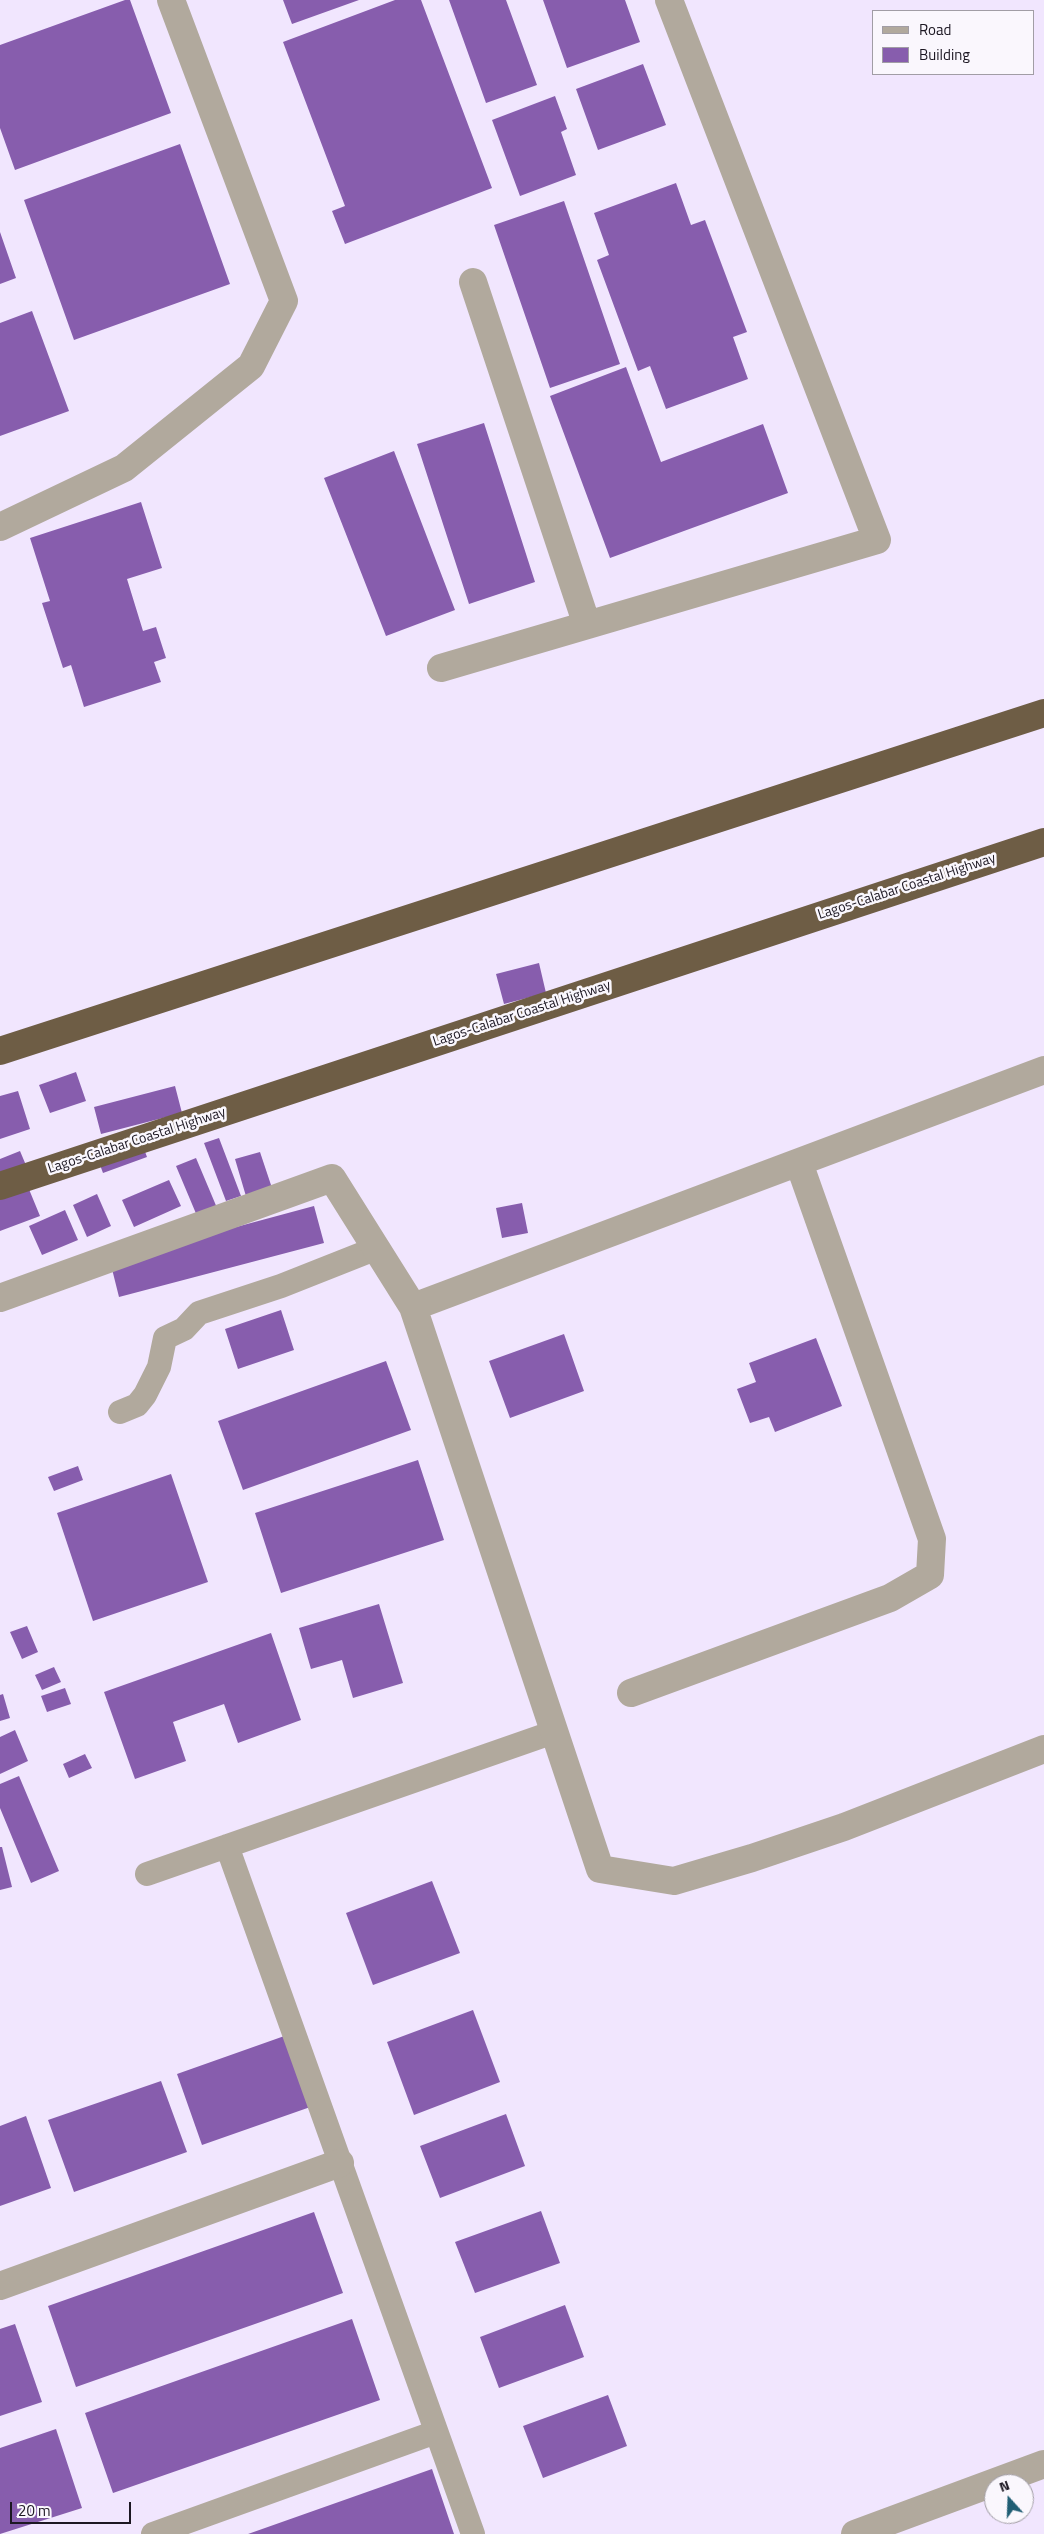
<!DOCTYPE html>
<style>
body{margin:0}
#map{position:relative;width:1044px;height:2534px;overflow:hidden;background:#f1e6fe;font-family:"Titillium Web",sans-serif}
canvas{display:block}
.legend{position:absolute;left:872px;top:10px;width:162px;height:65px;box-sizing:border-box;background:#faf7fd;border:1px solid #a19da5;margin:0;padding:6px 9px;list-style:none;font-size:15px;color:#1c1722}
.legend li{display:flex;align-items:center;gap:10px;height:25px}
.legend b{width:25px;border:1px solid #a19da5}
.north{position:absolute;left:984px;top:2474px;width:50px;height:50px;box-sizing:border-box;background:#faf7fd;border:1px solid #a19da5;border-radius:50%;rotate:340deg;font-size:14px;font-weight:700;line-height:20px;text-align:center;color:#1c1722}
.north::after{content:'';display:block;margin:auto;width:18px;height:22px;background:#205e74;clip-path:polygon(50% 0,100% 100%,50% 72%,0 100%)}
.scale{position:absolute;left:10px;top:2502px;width:121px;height:22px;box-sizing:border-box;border:2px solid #1c1722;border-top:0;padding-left:6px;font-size:15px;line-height:18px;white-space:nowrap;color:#1c1722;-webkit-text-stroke:4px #faf7fd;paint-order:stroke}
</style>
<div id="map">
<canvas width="1044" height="2534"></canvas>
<ul class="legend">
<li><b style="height:6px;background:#b1a99d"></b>Road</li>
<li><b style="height:14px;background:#875dad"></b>Building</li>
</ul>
<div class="north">N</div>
<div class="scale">20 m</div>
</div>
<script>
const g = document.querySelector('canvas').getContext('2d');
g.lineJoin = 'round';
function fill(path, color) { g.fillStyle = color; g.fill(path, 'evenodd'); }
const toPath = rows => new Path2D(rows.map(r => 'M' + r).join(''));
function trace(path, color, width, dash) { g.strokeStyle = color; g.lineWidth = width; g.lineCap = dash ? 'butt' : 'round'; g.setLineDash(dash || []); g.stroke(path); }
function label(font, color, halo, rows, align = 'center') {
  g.font = font + ' "Titillium Web",sans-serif'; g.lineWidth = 5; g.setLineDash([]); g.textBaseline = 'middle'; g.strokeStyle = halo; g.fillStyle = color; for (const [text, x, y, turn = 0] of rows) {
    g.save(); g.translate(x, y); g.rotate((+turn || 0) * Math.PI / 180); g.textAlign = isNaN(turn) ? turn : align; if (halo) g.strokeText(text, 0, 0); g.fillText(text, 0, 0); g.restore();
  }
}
const building = toPath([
 [125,0,130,0,171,113,15,170,0,128,0,45],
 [283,0,359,0,292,24],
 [395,0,421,0,492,188,345,244,332,211,345,206,283,42],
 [449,0,506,0,537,85,486,103],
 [543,0,625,0,640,42,567,68],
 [643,64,666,125,598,150,576,89],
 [555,96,567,129,561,132,576,175,520,196,492,120],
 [180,144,230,284,74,340,24,200],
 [676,183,691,225,705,220,747,332,733,337,748,379,666,409,650,366,638,371,597,260,609,255,594,213],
 [564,201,620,364,550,388,494,225],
 [0,232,16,278,0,284],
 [32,311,69,411,0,436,0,323],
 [626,367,661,462,763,424,788,493,610,558,550,396],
 [484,423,535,582,469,604,417,444],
 [394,451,455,610,386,636,324,478],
 [141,502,162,568,127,579,143,631,156,627,166,658,154,662,161,682,84,707,71,665,63,668,42,603,50,601,30,538],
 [539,963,546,993,504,1004,496,974],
 [76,1072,86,1101,50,1113,39,1085],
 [175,1086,182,1113,101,1134,94,1107],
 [18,1091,30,1129,0,1139,0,1096],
 [137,1130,147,1157,103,1173,93,1146],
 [219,1138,241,1196,226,1201,204,1143],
 [20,1151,28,1170,0,1181,0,1159],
 [260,1152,274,1194,248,1203,235,1159],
 [196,1158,220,1215,200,1223,176,1166],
 [169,1180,181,1206,134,1227,122,1200],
 [26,1182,40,1216,0,1231,0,1192],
 [97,1194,111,1226,87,1237,73,1205],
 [522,1203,528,1233,502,1238,496,1208],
 [314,1206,324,1243,119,1297,110,1261],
 [65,1210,78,1240,42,1255,29,1226],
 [281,1310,294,1350,238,1369,225,1329],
 [564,1334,584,1391,510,1418,489,1361],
 [816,1338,842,1406,775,1432,769,1417,750,1423,737,1389,756,1382,749,1363],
 [386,1361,411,1430,243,1490,218,1421],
 [418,1460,444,1540,281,1593,255,1513],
 [78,1466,83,1480,54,1491,48,1477],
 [171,1474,208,1582,93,1621,57,1513],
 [379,1604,403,1683,353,1698,342,1660,311,1669,299,1628],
 [27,1626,38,1652,22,1659,10,1632],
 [271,1633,301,1720,238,1743,224,1704,173,1722,186,1761,135,1779,104,1692],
 [54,1667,61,1682,42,1690,35,1675],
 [65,1688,71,1704,47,1712,41,1696],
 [3,1694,10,1718,0,1721,0,1695],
 [15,1730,28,1761,0,1774,0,1737],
 [85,1754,92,1768,69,1778,63,1764],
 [19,1776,59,1871,31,1883,0,1808,0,1784],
 [0,1847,2,1847,12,1887,0,1890],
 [432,1881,460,1953,373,1985,346,1913],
 [473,2010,500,2082,414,2115,387,2042],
 [290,2034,316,2105,202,2145,177,2074],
 [161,2081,187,2152,74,2192,48,2120],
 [506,2114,525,2166,440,2198,420,2146],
 [26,2116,51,2188,0,2206,0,2126],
 [541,2211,560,2263,475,2293,455,2242],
 [314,2212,343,2293,76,2387,48,2306],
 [565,2305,584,2357,499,2388,480,2337],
 [352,2319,380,2400,113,2493,85,2413],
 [15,2324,42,2402,0,2416,0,2329],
 [608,2395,627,2446,543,2478,523,2426],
 [56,2429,82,2508,0,2534,0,2448],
 [432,2469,454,2534,248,2534]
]);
const lane = toPath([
 [120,1412,137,1405,145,1395,159,1367,165,1338,184,1329,199,1313,281,1286,377,1248],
 [227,1846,473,2534],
 [147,1874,554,1732],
 [153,2534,436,2432]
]);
const street = toPath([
 [473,282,587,625],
 [0,527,124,468,251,366,284,301,171,0],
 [441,668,877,540,669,0],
 [1044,1070,413,1307,600,1869,674,1881,752,1858,844,1827,1044,1749],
 [0,1298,332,1178,413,1307],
 [631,1693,890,1598,930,1575,932,1539,799,1163],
 [0,2286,340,2163],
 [855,2534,1044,2464]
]);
const highway = toPath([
 [0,1051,1044,713],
 [0,1186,1044,842]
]);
const streetNames = [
 ["Lagos-Calabar Coastal Highway",907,887,-18],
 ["Lagos-Calabar Coastal Highway",522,1014,-18],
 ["Lagos-Calabar Coastal Highway",137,1141,-18]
];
fill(building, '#875dad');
trace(lane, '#b1a99d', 24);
trace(street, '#b1a99d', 28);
trace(highway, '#6e5d45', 28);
label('14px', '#1c1722', '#faf7fd', streetNames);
</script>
